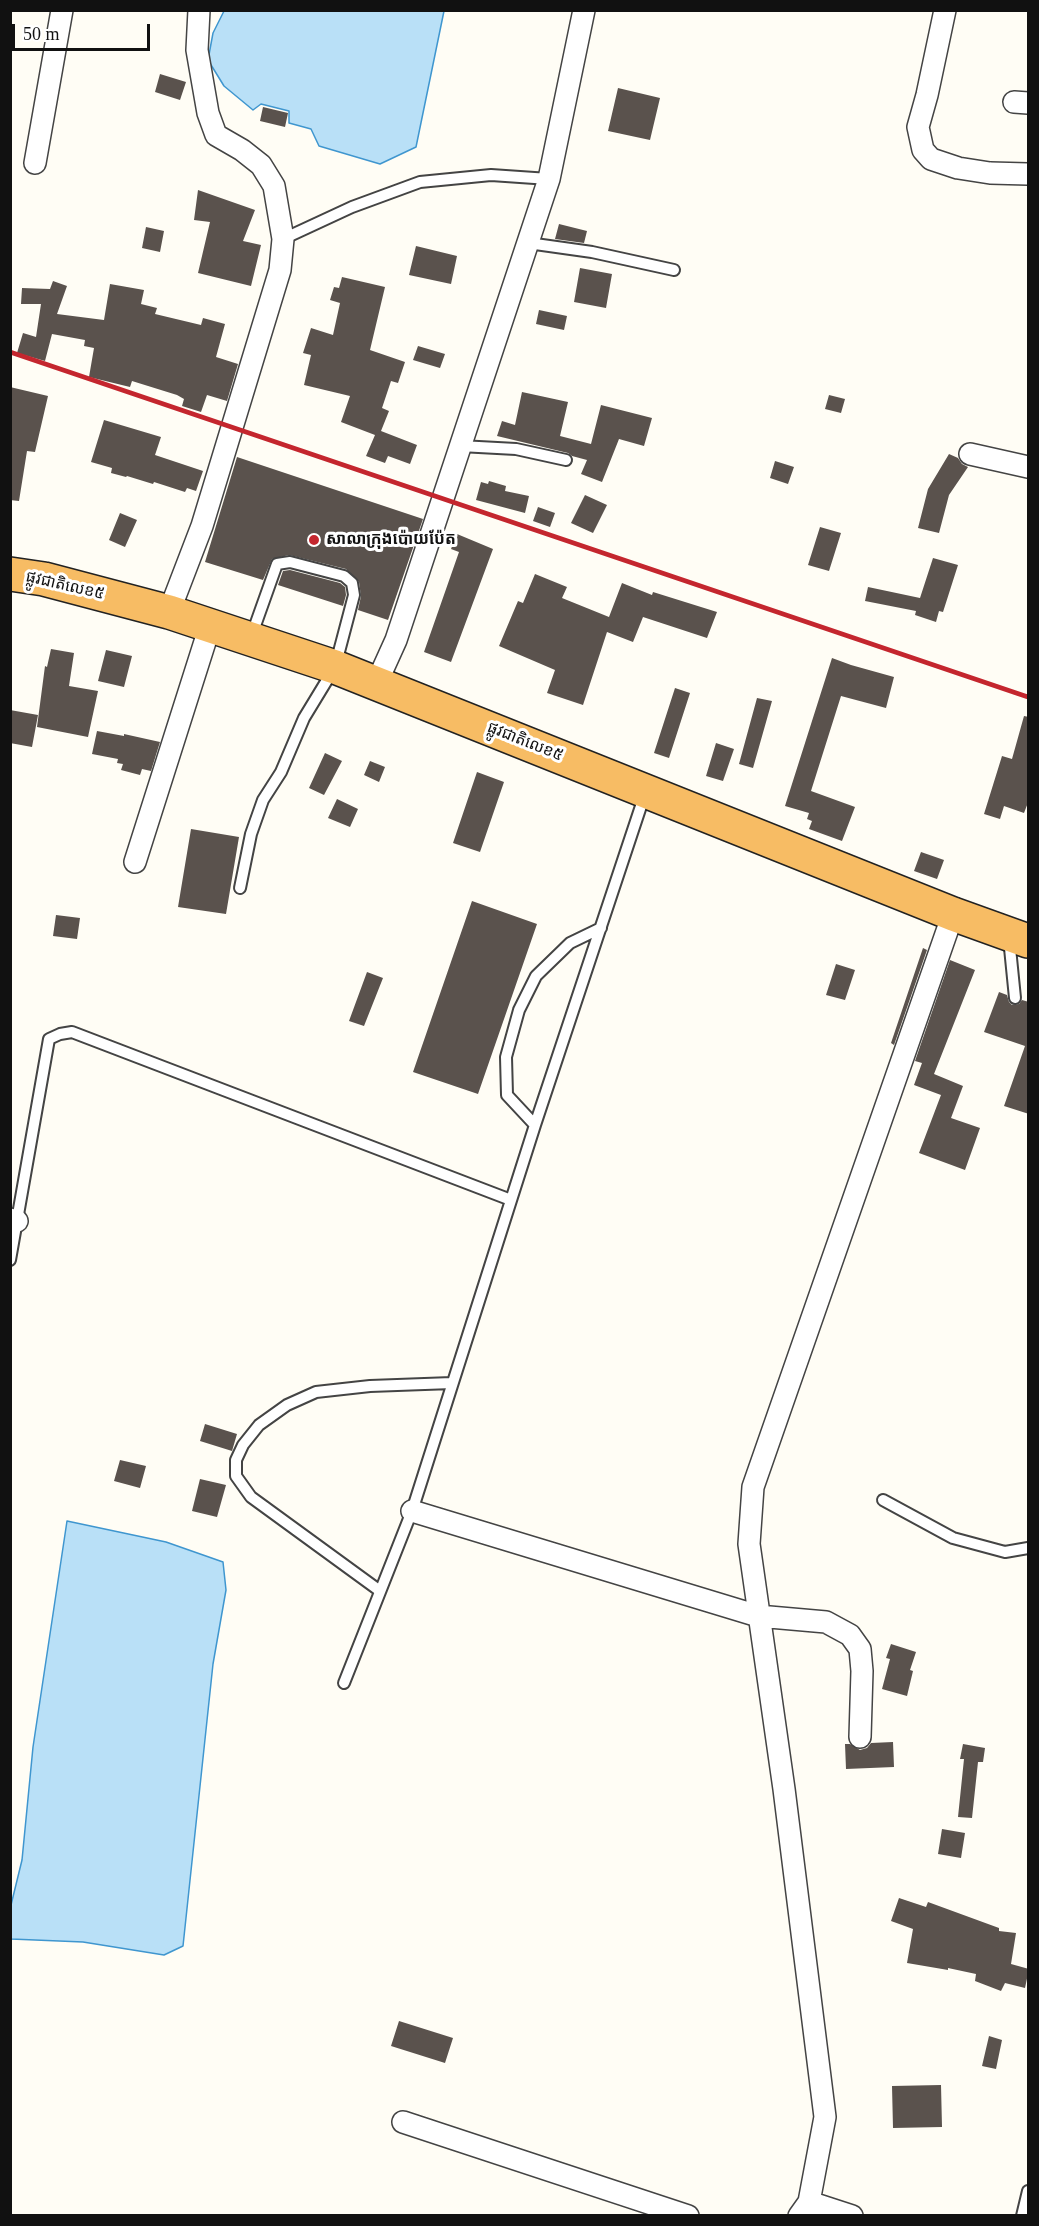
<!DOCTYPE html>
<meta charset="utf-8">
<style>
body{margin:0}
#map{position:relative;width:1039px;height:2226px;overflow:hidden;background:#fffdf5;font-family:"Times New Roman",serif}
canvas{display:block}
.frame{position:absolute;inset:0;border:12px solid #111;pointer-events:none}
.scale{position:absolute;left:12px;top:24px;width:138px;height:27px;box-sizing:border-box;border:3px solid #111;border-top:0;padding-left:8px;font-size:18px;line-height:21px;white-space:nowrap;color:#111;-webkit-text-stroke:4px #fff;paint-order:stroke}
</style>
<div id="map">
<canvas width="1039" height="2226"></canvas>
<div class="frame"></div>
<div class="scale">50 m</div>
</div>
<script>
const g = document.querySelector('canvas').getContext('2d');
g.lineJoin = 'round';
function fill(path, color) { g.fillStyle = color; g.fill(path, 'evenodd'); }
const toPath = rows => new Path2D(rows.map(r => 'M' + r).join(''));
function trace(path, color, width, dash) { g.strokeStyle = color; g.lineWidth = width; g.lineCap = dash ? 'butt' : 'round'; g.setLineDash(dash || []); g.stroke(path); }
function label(font, color, halo, rows, align = 'center') {
  g.font = font + ' "Times New Roman","Noto Sans Khmer",serif'; g.lineWidth = 6; g.setLineDash([]); g.textBaseline = 'middle'; g.strokeStyle = halo; g.fillStyle = color; for (const [text, x, y, turn = 0] of rows) {
    g.save(); g.translate(x, y); g.rotate((+turn || 0) * Math.PI / 180); g.textAlign = isNaN(turn) ? turn : align; if (halo) g.strokeText(text, 0, 0); g.fillText(text, 0, 0); g.restore();
  }
}
const water = toPath([
 [224,11,444,11,416,147,380,164,319,146,311,129,289,123,289,111,261,104,253,110,224,86,208,60,213,33,224,11],
 [67,1521,166,1542,223,1562,226,1590,213,1664,183,1946,164,1955,83,1942,11,1939,11,1905,22,1860,33,1747,67,1521]
]);
const building = toPath([
 [160,74,186,82,180,100,155,92],
 [618,88,660,98,650,140,608,131],
 [263,107,288,113,285,127,260,121],
 [198,190,255,210,243,241,261,245,251,286,198,273,210,222,194,220],
 [559,224,587,231,584,243,555,239],
 [146,227,164,231,160,252,142,248],
 [416,246,457,256,451,284,409,275],
 [580,268,612,274,606,308,574,302],
 [342,277,385,287,370,350,405,362,398,383,391,381,382,408,389,411,381,431,417,445,410,464,388,456,385,463,366,456,375,435,341,422,350,396,304,385,311,355,303,353,311,328,333,335,340,303,330,300,334,287,339,288],
 [53,281,67,286,57,314,104,320,110,284,144,290,141,304,157,308,155,314,201,325,203,318,225,324,216,357,238,364,227,401,207,395,201,412,182,406,184,399,177,395,132,381,130,387,89,377,94,348,84,346,85,340,52,334,45,361,17,353,23,333,36,337,41,304,21,304,22,288,50,289],
 [539,310,567,316,564,330,536,324],
 [418,346,445,354,440,368,413,360],
 [10,387,48,396,35,452,27,451,19,501,10,500],
 [522,392,568,402,560,436,591,444,601,405,652,418,644,446,619,439,602,482,581,474,587,460,572,456,568,453,497,436,502,421,515,425],
 [829,395,845,399,841,413,825,409],
 [104,420,161,437,155,455,203,471,196,491,187,488,185,492,154,482,153,484,127,476,126,477,111,473,112,468,91,462],
 [949,454,958,458,962,464,968,467,949,495,939,533,918,528,928,489],
 [237,457,423,519,388,620,358,610,361,596,359,582,346,569,289,555,272,559,263,580,205,562],
 [775,461,794,467,788,484,770,478],
 [489,481,506,486,505,491,529,496,525,513,476,500,481,482,488,484],
 [585,495,607,505,593,533,571,523],
 [538,507,555,513,550,527,533,521],
 [120,513,137,520,125,547,109,540],
 [820,527,841,533,829,571,808,565],
 [457,534,493,549,451,662,424,652,459,552,451,549],
 [933,558,958,565,943,612,939,611,936,622,915,615,916,611,865,601,868,587,920,598],
 [290,570,340,583,345,587,346,595,343,606,278,585,283,571],
 [535,574,567,587,562,598,609,617,622,583,652,595,653,592,717,612,707,638,643,617,633,642,607,632,583,705,547,693,555,670,499,646,518,601,523,603],
 [51,649,74,653,69,686,98,691,88,737,37,727,45,666,47,667],
 [106,650,132,656,124,687,98,681],
 [832,658,851,665,894,677,886,708,841,696,811,791,855,807,842,841,809,829,812,821,807,819,809,813,785,806],
 [675,688,690,693,669,758,654,753],
 [757,698,772,701,753,768,739,764],
 [10,710,38,715,32,747,10,743],
 [1024,716,1029,717,1029,800,1024,813,1004,806,1000,819,984,814,1002,756,1012,759],
 [97,731,124,736,124,734,160,742,151,771,142,769,140,775,121,770,123,764,117,763,118,759,92,754],
 [716,743,734,749,723,781,706,776],
 [325,753,342,761,324,795,309,788],
 [370,761,385,767,379,782,364,775],
 [477,772,504,782,480,852,453,843],
 [337,799,358,809,350,827,328,818],
 [191,829,239,837,226,914,178,907],
 [921,852,944,860,937,879,914,871],
 [472,901,537,924,478,1094,413,1072],
 [56,915,80,918,77,939,53,936],
 [923,948,927,950,894,1045,891,1043],
 [950,960,975,970,934,1074,963,1086,951,1118,980,1128,965,1170,919,1153,941,1095,914,1085,922,1063,915,1061],
 [836,964,855,970,845,1000,826,995],
 [367,972,383,978,364,1026,349,1021],
 [999,992,1007,995,1009,1002,1012,1005,1019,1004,1022,1000,1029,1002,1029,1114,1004,1106,1025,1046,984,1032],
 [205,1424,237,1434,232,1451,200,1441],
 [120,1460,146,1466,140,1488,114,1481],
 [200,1479,226,1485,217,1517,192,1511],
 [891,1644,916,1652,910,1670,913,1671,907,1696,882,1689,890,1659,886,1658],
 [893,1742,894,1767,846,1769,845,1744,850,1744,860,1750,867,1748,871,1743],
 [963,1744,985,1748,983,1762,978,1762,972,1818,958,1817,964,1759,960,1759],
 [942,1829,965,1833,961,1858,938,1854],
 [899,1898,926,1907,928,1902,999,1928,999,1931,1016,1933,1011,1964,1029,1969,1025,1988,1005,1983,1001,1991,975,1981,976,1974,948,1968,948,1970,907,1963,913,1929,891,1921],
 [399,2021,453,2038,445,2063,391,2046],
 [989,2036,1002,2040,996,2069,982,2066],
 [941,2085,942,2127,893,2128,892,2086]
]);
const service = toPath([
 [283,239,352,207,420,182,491,175,549,179],
 [528,243,592,252,674,270],
 [460,446,516,449,566,460],
 [240,888,251,834,263,800,281,772,304,718,335,667,354,595,352,583,344,576,290,562,277,564,251,637],
 [1009,938,1015,998],
 [535,1125,507,1095,506,1057,519,1010,536,976,570,943,601,928],
 [10,1260,49,1039,60,1034,72,1032,511,1200],
 [883,1500,953,1538,1005,1552,1028,1548],
 [380,1591,251,1497,236,1476,236,1460,243,1445,259,1425,287,1405,316,1392,370,1386,452,1383],
 [344,1683,412,1511,535,1125,645,794],
 [1022,2216,1028,2191]
]);
const minor = toPath([
 [945,10,927,95,918,127,923,150,931,159,958,168,990,173,1028,174],
 [1014,102,1028,103],
 [35,163,62,10],
 [970,454,1028,467],
 [169,612,202,526,280,270,283,239,274,186,261,165,242,150,216,135,208,113,197,50,199,10],
 [377,682,396,640,549,179,584,10],
 [135,862,210,626],
 [10,1219,17,1221],
 [412,1511,758,1616,826,1622,850,1635,860,1649,862,1671,860,1737],
 [403,2122,688,2216],
 [809,2202,852,2216],
 [799,2216,809,2202,825,2117,784,1789,749,1544,753,1487,953,914]
]);
const trunk = toPath([
 [10,574,44,579,169,612,335,667,953,914,1028,941]
]);
const rail = toPath([
 [10,352,1028,697]
]);
const markers = [
 [314,540,6,"#c4262e"]
];
const poiNames = [
 ["សាលាក្រុងប៉ោយប៉ែត",326,540]
];
const streetNames = [
 ["ផ្លូវជាតិលេខ៥",65,586,13],
 ["ផ្លូវជាតិលេខ៥",525,742,22]
];
fill(water, '#b9e0f7');
trace(water, '#3f96cf', 1.5);
fill(building, '#5a524d');
trace(service, '#444', 14);
trace(minor, '#444', 24);
trace(trunk, '#222', 36);
trace(service, '#fff', 10);
trace(minor, '#fff', 21);
trace(trunk, '#f7bc64', 33);
trace(rail, '#c4262e', 4.5);
for (const [x, y, r, color] of markers) { const dot = new Path2D(); dot.arc(x, y, r, 0, 2 * Math.PI); g.fillStyle = color; g.fill(dot); trace(dot, '#fff', 2); }
label('bold 16px', '#111', '#fff', poiNames, 'left');
label('16px', '#111', '#fff', streetNames);
</script>
